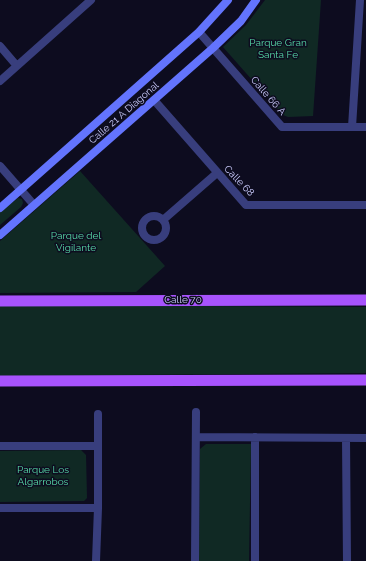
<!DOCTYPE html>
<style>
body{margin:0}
canvas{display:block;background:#0d0c1f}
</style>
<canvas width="366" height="561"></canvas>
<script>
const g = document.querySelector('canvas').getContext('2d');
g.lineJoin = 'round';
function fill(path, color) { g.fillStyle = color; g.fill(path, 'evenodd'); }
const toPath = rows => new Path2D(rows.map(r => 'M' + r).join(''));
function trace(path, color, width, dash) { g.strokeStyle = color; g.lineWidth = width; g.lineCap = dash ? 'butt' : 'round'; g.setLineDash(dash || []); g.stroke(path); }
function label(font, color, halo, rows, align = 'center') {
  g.font = font + ' Raleway,sans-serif'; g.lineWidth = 3; g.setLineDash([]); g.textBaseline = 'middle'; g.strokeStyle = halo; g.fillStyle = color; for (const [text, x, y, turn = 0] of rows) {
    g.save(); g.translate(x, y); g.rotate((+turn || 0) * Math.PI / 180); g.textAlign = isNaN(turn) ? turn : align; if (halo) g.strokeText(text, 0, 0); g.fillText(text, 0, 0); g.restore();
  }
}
const green = toPath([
 [265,0,321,0,313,116,288,117,283,115,223,47,246,25],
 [80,171,165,266,136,292,0,293,0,241],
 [18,198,22,199,23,203,21,207,0,225,0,212],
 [0,305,366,307,366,373,0,376],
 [206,444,251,444,249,561,199,561,200,449],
 [81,450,86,455,87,498,84,501,0,502,0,451]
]);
const minor = toPath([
 [199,32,282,127,366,127],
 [0,46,17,66],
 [0,81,91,0],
 [154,100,246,205,366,205],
 [352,127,360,0],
 [0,166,34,205],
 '142 228a12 12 0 1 1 24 0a12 12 0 1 1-24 0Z',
 [163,220,217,173],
 [196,437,366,438],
 [255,437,255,561],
 [346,438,347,561],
 [0,446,98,446],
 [0,508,98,508],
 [96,561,98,508,98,414],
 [195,561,196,412]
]);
const secondary = toPath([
 [0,208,199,32,228,0],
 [0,235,213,48,241,21,256,0]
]);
const primary = toPath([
 [0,301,366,300],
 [0,381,366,380]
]);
const parkNames = [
 ["Parque Gran",278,43],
 ["Santa Fe",278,55],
 ["Parque del",76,236],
 ["Vigilante",76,248],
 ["Parque Los",43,470],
 ["Algarrobos",43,482]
];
const streetNames = [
 ["Calle 66 A",268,96,49],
 ["Calle 21 A Diagonal",124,113,-41],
 ["Calle 68",239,181,46],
 ["Calle 70",183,300]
];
fill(green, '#102924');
trace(minor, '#383e7d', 8);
trace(secondary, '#6374fd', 8);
trace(primary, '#a753fd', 11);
label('10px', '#58ddaa', '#0d0c1f', parkNames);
label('10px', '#cbccfe', '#0d0c1f', streetNames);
</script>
